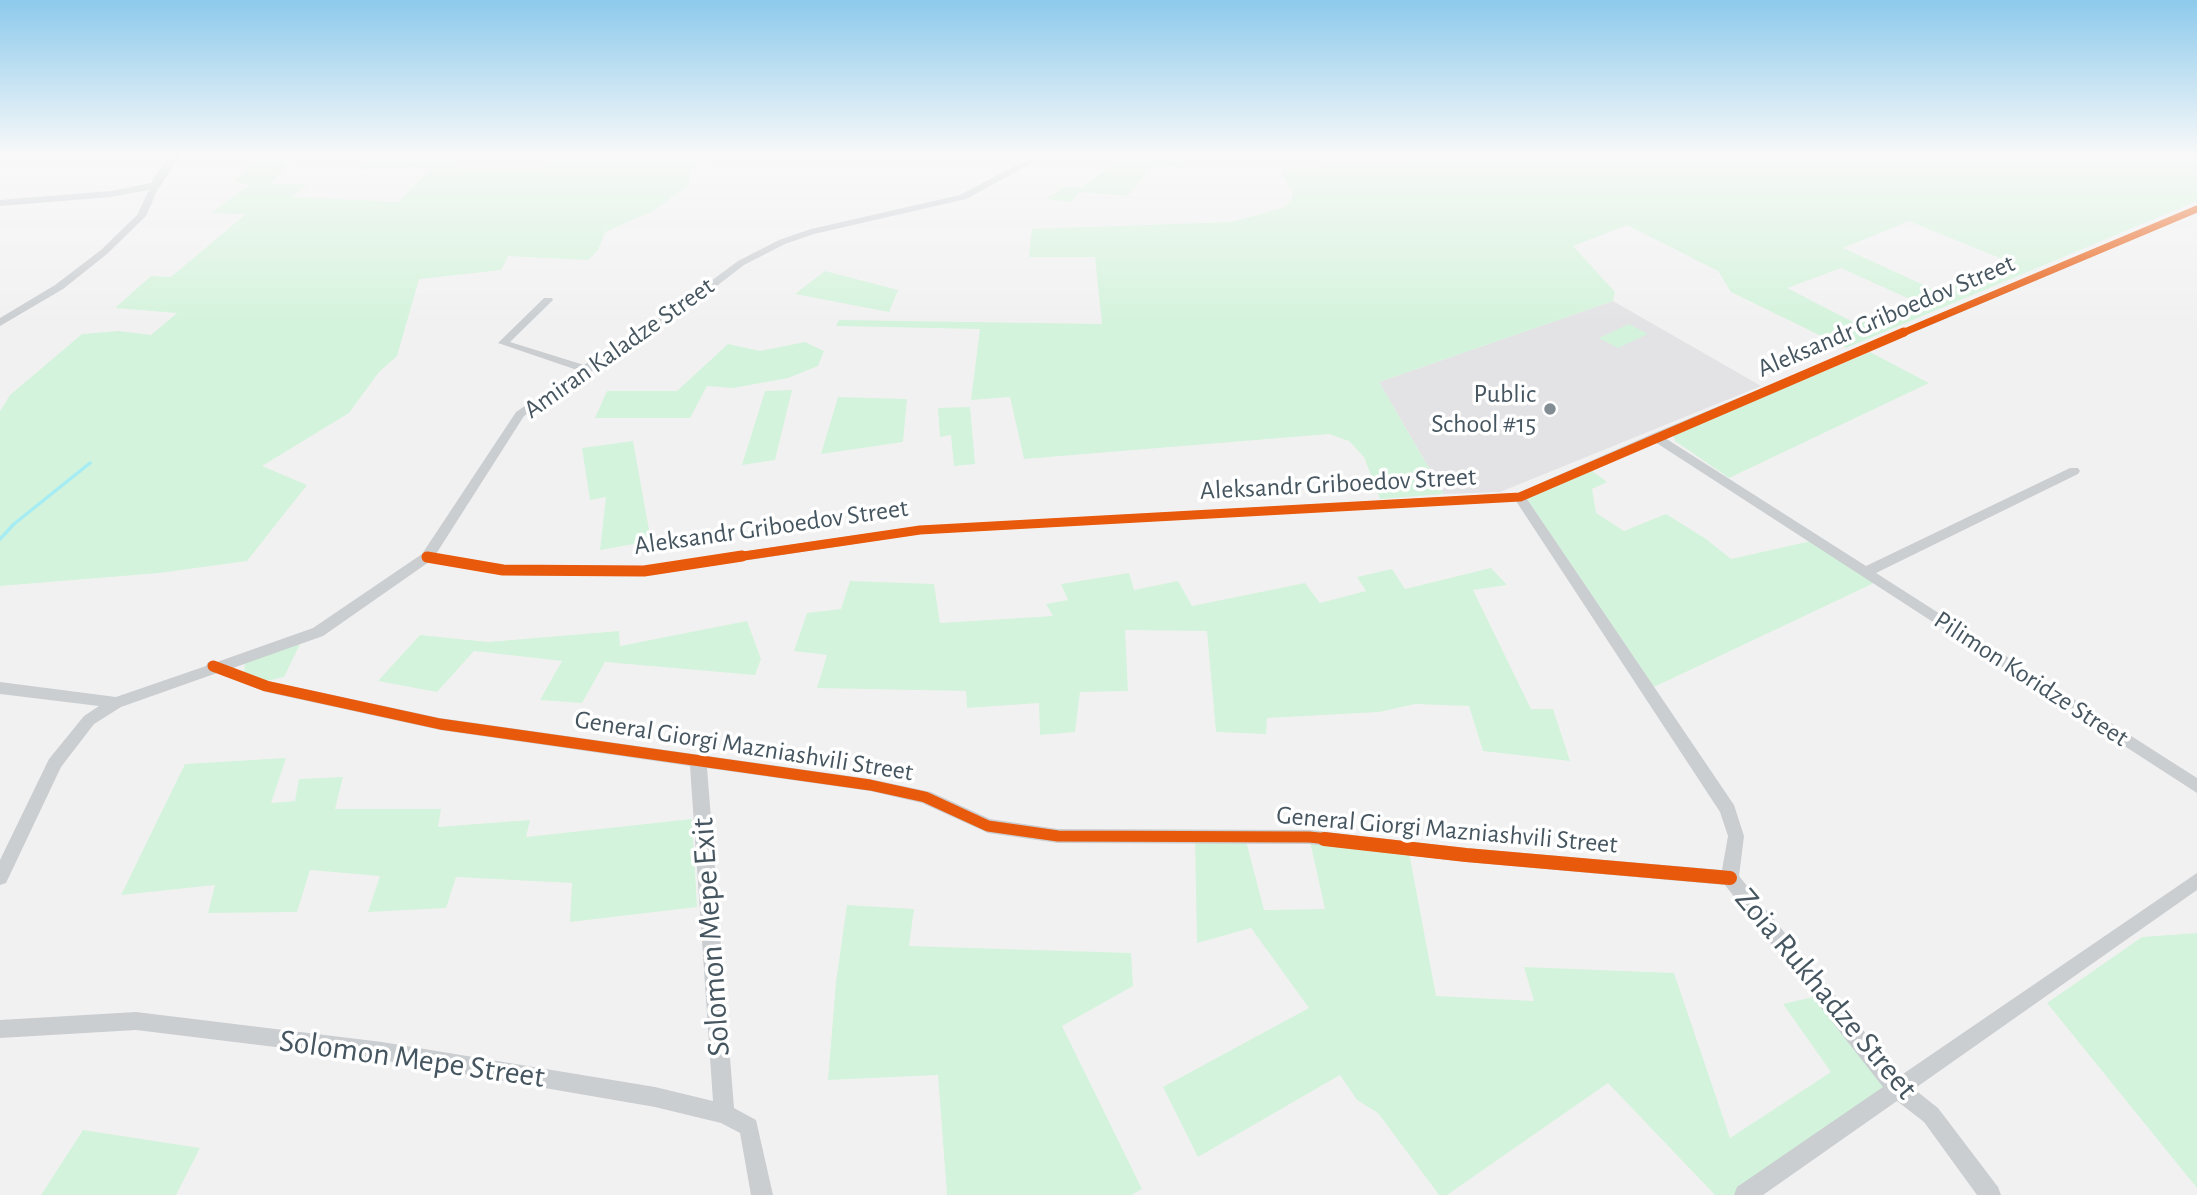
<!DOCTYPE html>
<style>
body{margin:0}
canvas{display:block;background:#f2f1f1}
</style>
<canvas width="2197" height="1195"></canvas>
<script>
const g = document.querySelector('canvas').getContext('2d');
g.lineJoin = 'round';
function fill(path, color) { g.fillStyle = color; g.fill(path, 'evenodd'); }
const toPath = rows => new Path2D(rows.map(r => 'M' + r).join(''));
function trace(path, color, width, dash) { g.strokeStyle = color; g.lineWidth = width; g.lineCap = dash ? 'butt' : 'round'; g.setLineDash(dash || []); g.stroke(path); }
function label(font, color, halo, rows, align = 'center') {
  g.font = font + ' "Alegreya Sans",sans-serif'; g.lineWidth = 7; g.setLineDash([]); g.textBaseline = 'middle'; g.strokeStyle = halo; g.fillStyle = color; for (const [text, x, y, turn = 0] of rows) {
    g.save(); g.translate(x, y); g.rotate((+turn || 0) * Math.PI / 180); g.textAlign = isNaN(turn) ? turn : align; if (halo) g.strokeText(text, 0, 0); g.fillText(text, 0, 0); g.restore();
  }
}
const education = toPath([
 [1613,301,1761,386,1500,492,1444,494,1379,382]
]);
const green = toPath([
 [260,155,295,155,271,184,307,184,293,197,398,202,432,167,357,169,369,155,465,155,456,168,538,170,552,155,702,155,705,162,691,169,689,185,653,211,605,232,598,250,588,260,508,256,501,270,419,279,397,356,379,372,349,413,262,466,307,485,247,561,159,573,0,586,0,411,10,395,82,334,118,331,151,335,177,313,115,308,151,276,171,277,246,214,211,213,249,185,234,182],
 [1119,155,1208,155,1188,156,1185,168,1154,165,1127,196,1080,192,1071,202,1046,199,1065,186,1081,188,1104,171],
 [1402,155,2197,155,2197,201,1846,348,1731,292,1718,271,1627,225,1573,246,1615,292,1613,301,1379,382,1444,494,1380,499,1364,457,1349,441,1329,434,1024,459,1010,397,971,400,980,329,836,326,839,320,1102,324,1095,257,1029,257,1032,229,1231,222,1283,208,1291,201,1292,191,1280,170,1384,160,1409,165],
 [1909,221,2007,261,1939,292,1843,248],
 [1841,268,1912,300,1855,323,1787,288],
 [825,271,898,290,889,312,795,294],
 [1629,324,1648,334,1618,348,1599,338],
 [805,342,824,351,818,366,788,378,733,388,707,386,690,418,595,418,607,391,677,391,728,344,760,351],
 [1870,352,1929,383,1729,478,1675,441,1673,435],
 [792,390,775,460,742,465,765,391],
 [838,397,907,399,903,442,821,454],
 [970,407,975,464,954,466,951,435,940,437,938,408],
 [633,441,651,541,600,550,606,497,590,500,582,448],
 [1591,470,1607,482,1592,489,1596,513,1624,531,1666,514,1706,539,1731,559,1811,541,1874,583,1654,687,1527,499],
 [1491,568,1507,585,1473,590,1531,709,1553,709,1570,761,1483,751,1469,706,1415,704,1379,712,1267,718,1266,734,1216,732,1207,631,1125,630,1128,691,1080,692,1075,732,1040,735,1039,703,967,708,966,691,817,688,827,655,794,651,807,613,841,609,850,581,934,584,940,623,1053,616,1046,604,1068,600,1061,584,1129,573,1134,590,1178,581,1192,606,1305,583,1320,603,1366,591,1357,577,1392,569,1405,589],
 [747,621,761,659,755,675,605,662,582,703,540,700,562,661,474,651,437,692,378,681,420,635,488,642,619,631,620,646],
 [300,644,284,677,267,681,244,673,245,662],
 [286,758,271,803,295,801,299,779,343,777,335,809,441,809,438,827,530,820,526,837,692,819,697,907,570,922,572,883,456,877,446,908,368,912,380,876,310,870,297,912,208,913,215,885,121,895,185,764],
 [1245,837,1264,910,1325,909,1309,837,1408,847,1436,996,1534,1001,1524,967,1674,973,1730,1138,1831,1072,1783,1004,1822,995,1897,1088,1745,1195,1715,1195,1608,1083,1447,1195,1439,1195,1378,1113,1357,1100,1340,1075,1198,1157,1163,1087,1309,1008,1251,928,1197,943,1195,838],
 [847,905,914,909,909,946,1131,953,1133,986,1062,1026,1142,1189,1131,1195,947,1195,938,1075,828,1080,836,982],
 [2197,933,2197,1188,2047,1003,2142,937],
 [83,1130,200,1148,176,1195,41,1195]
]);
const stream = toPath([
 [0,539,14,524,90,463]
]);
const minor = toPath([
 [1036,155,1047,155,966,199,814,234,785,244,744,265,692,305,524,416,436,554,503,565,644,566,920,526,1518,493,1652,434,2197,206,2197,212,1665,438,1866,566,2070,468,2078,468,2080,471,2078,474,1876,573,2197,778,2197,793,1655,442,1527,499,1734,805,1744,836,1739,876,1900,1076,2197,873,2197,890,1914,1089,1938,1108,1998,1187,2001,1195,1977,1195,1924,1122,1897,1101,1763,1195,1734,1195,1737,1187,1883,1087,1725,885,1466,862,1309,844,1058,843,988,833,922,803,870,791,707,768,734,1108,756,1120,773,1195,751,1195,740,1133,721,1123,655,1107,382,1060,136,1030,0,1038,0,1020,136,1012,382,1042,655,1087,713,1101,690,766,440,730,266,692,217,673,121,707,94,724,61,767,6,883,0,885,0,860,49,759,84,716,99,706,0,694,0,682,116,697,206,666,208,662,217,662,313,628,422,554,516,412,577,370,498,343,544,298,552,298,553,300,510,342,584,365,684,301,738,261,779,240,811,229,960,195,1036,155],
 [1516,501,1720,812,1728,836,1722,870,1466,848,1309,830,1058,829,990,819,931,792,870,779,440,718,268,681,233,668,323,636,429,562,503,575,644,576,920,534,1516,501],
 [152,184,159,186,146,216,107,254,63,289,0,326,0,318,55,285,101,250,137,215,152,184]
]);
const tertiary = toPath([
 [169,155,180,155,159,188,111,197,0,206,0,200,111,191,151,183,169,155]
]);
const cyclewayFar3 = toPath([
 [1900,334,2197,209]
]);
const cyclewayFar2 = toPath([
 [427,557,434,558],
 [730,558,920,530,1520,497,1904,332]
]);
const cyclewayFar1 = toPath([
 [427,557,503,570,644,571,742,556],
 [213,666,266,686,440,724,870,785,925,797,988,826,1058,836,1309,837,1339,840]
]);
const cycleway = toPath([
 [1324,839,1466,855,1730,878]
]);
const markers = [
 [1550,409,7,"#828c93"]
];
const streetNames = [
 ["Aleksandr Griboedov Street",1886,316,-23],
 ["Amiran Kaladze Street",619,348,-35],
 ["Aleksandr Griboedov Street",1338,484,-3],
 ["Aleksandr Griboedov Street",771,527,-8],
 ["Pilimon Koridze Street",2031,679,33],
 ["General Giorgi Mazniashvili Street",744,746,9],
 ["General Giorgi Mazniashvili Street",1447,830,5]
];
const poiNames = [
 ["Public",1536,394],
 ["School #15",1536,424]
];
const nearStreetnames = [
 ["Solomon Mepe Exit",711,937,-94],
 ["Zoia Rukhadze Street",1826,994,50],
 ["Solomon Mepe Street",412,1059,8]
];
fill(education, '#e3e2e4');
fill(green, '#d4f3dc');
trace(stream, '#a6ecf3', 3.5);
fill(minor, '#caced1');
fill(tertiary, '#caced1');
trace(cyclewayFar3, '#e8590c', 7);
trace(cyclewayFar2, '#e8590c', 9);
trace(cyclewayFar1, '#e8590c', 11);
trace(cycleway, '#e8590c', 14);
const sky = g.createLinearGradient(0, 0, 0, 323);
sky.addColorStop(0, '#8dcaec');
sky.addColorStop(0.48, '#f9f9f9');
sky.addColorStop(1, '#f9f9f900');
g.fillStyle = sky;
g.fillRect(0, 0, 2197, 323);
for (const [x, y, r, color] of markers) { const dot = new Path2D(); dot.arc(x, y, r, 0, 2 * Math.PI); g.fillStyle = color; g.fill(dot); trace(dot, '#fff', 2.5); }
label('26px', '#465660', '#fff', streetNames);
label('26px', '#465660', '#fff', poiNames, 'right');
label('32px', '#465660', '#fff', nearStreetnames);
</script>
